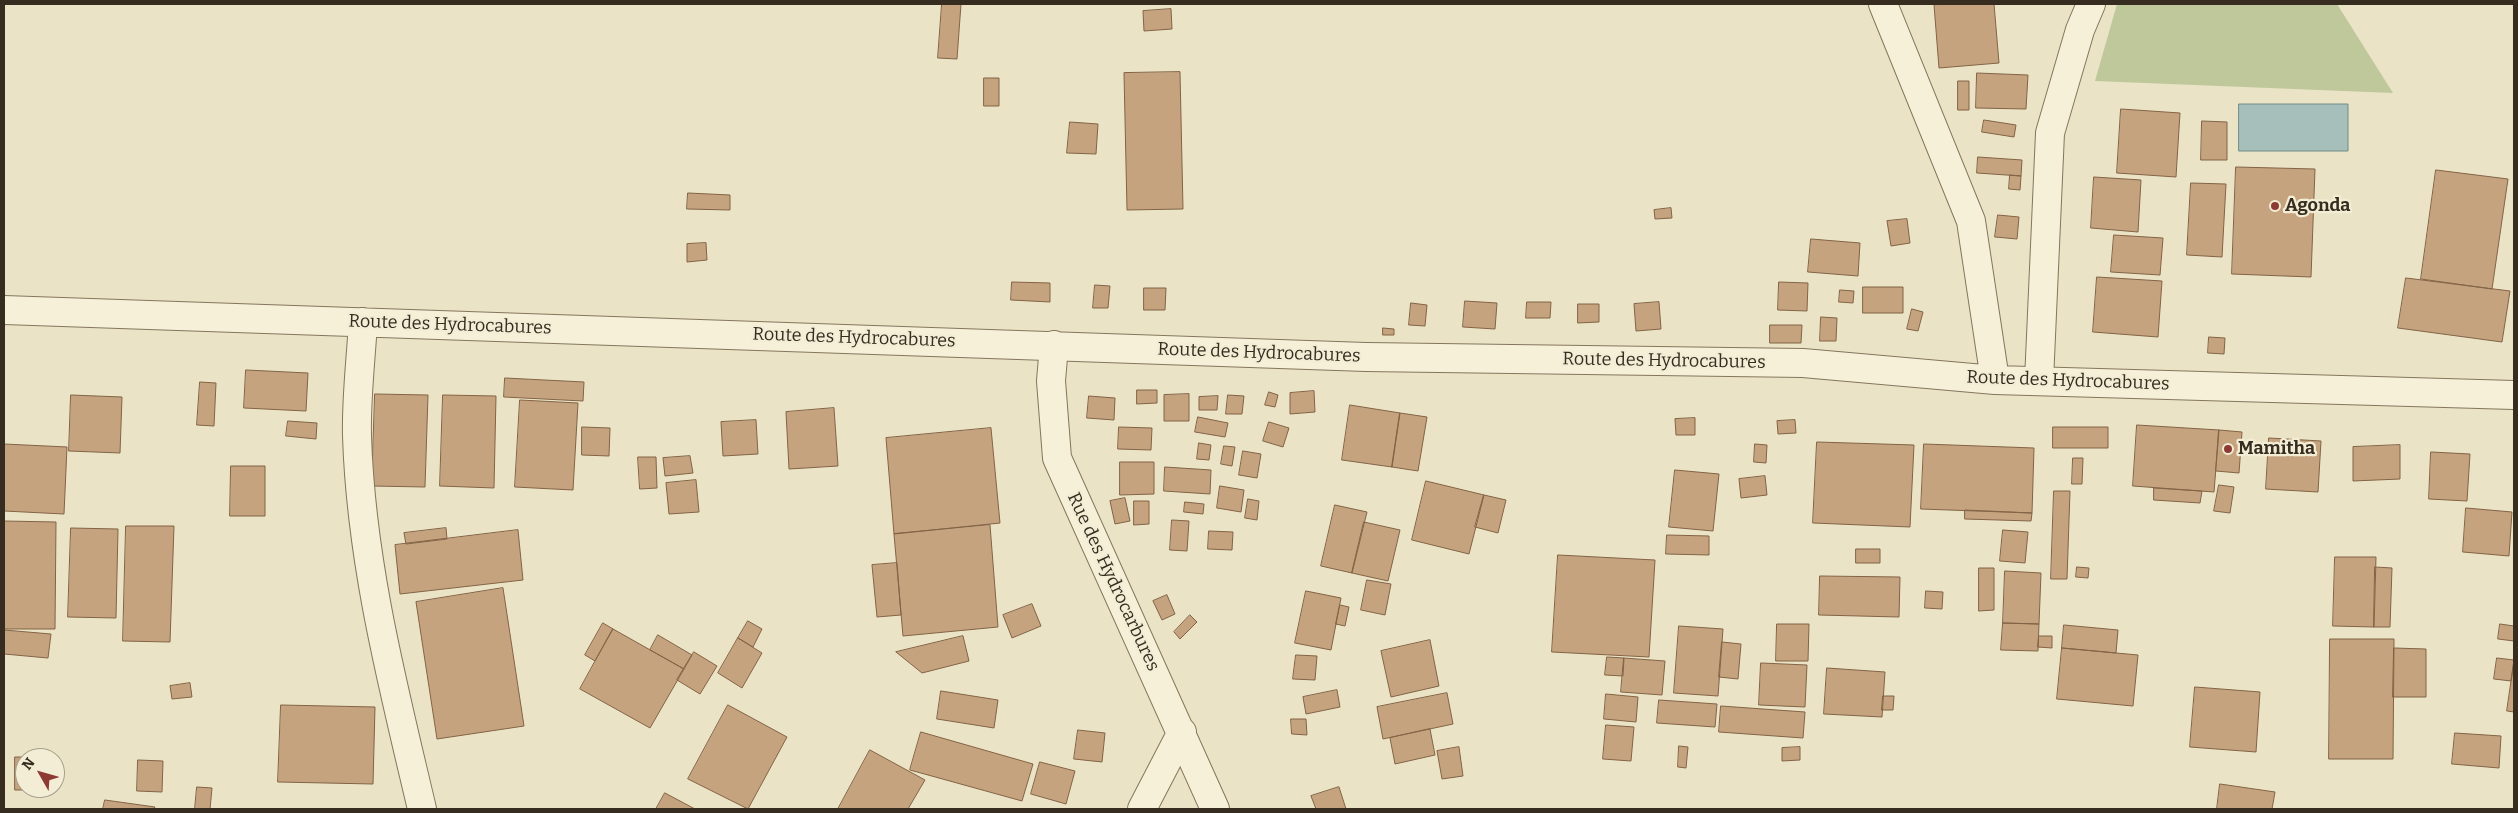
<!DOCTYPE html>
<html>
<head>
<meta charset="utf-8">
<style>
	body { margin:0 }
	#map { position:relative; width:2518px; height:813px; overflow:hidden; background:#ebe3c6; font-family:Bitter,serif }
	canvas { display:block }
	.frame { position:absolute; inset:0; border:5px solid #362d20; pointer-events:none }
	.north { position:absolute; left:15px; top:748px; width:50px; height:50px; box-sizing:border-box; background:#f3edd5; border:1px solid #a7a08d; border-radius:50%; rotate:308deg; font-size:14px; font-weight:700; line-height:20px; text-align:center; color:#362d20 }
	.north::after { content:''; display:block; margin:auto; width:18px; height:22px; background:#8e3a33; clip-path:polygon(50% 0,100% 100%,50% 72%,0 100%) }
</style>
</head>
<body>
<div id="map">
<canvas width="2518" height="813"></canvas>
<div class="frame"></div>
<div class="north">N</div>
</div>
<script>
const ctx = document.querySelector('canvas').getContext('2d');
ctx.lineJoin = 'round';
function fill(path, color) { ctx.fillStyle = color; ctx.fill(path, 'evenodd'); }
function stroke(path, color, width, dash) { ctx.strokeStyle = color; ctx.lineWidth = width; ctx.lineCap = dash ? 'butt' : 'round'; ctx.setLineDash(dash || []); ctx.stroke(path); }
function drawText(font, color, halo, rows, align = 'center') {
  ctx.font = font + ' Bitter,serif'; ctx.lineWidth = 4.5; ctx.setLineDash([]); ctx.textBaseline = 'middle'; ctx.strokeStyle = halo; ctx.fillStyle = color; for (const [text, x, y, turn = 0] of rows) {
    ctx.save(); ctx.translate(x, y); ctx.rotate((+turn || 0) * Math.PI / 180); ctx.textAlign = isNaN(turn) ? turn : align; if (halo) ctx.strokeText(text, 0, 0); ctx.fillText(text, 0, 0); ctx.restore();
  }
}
const green = new Path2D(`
	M2117,4H2337L2393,93L2095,81Z`);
const water = new Path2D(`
	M2239,104H2348V151H2239Z`);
const building = new Path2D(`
	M942,4H961L957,59L938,58Z
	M1952,4H1994L1999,63L1939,68L1934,5Z
	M1171,9L1172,29L1144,31L1143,11Z
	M1180,72L1183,209L1127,210L1124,73Z
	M1977,73L2028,75L2026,109L1976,108Z
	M984,78H999V106H984Z
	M1958,81H1969V110H1958Z
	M2121,109L2180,113L2176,177L2117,173Z
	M1984,120L2016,125L2014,137L1982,132Z
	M2202,121L2227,122V160H2201Z
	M1070,122L1098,124L1096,154L1067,153Z
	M1978,157L2022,160L2021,176L1977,173Z
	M2236,167L2315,169L2311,277L2232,274Z
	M2436,170L2508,179L2492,289L2421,279Z
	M2010,175L2021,176L2020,190L2009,189Z
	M2094,177L2141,180L2138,232L2091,228Z
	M2191,183L2226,184L2222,257L2187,255Z
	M688,193L730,195V210L687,209Z
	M1671,208L1672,218L1655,219L1654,210Z
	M1998,215L2019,217L2017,239L1995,237Z
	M1907,219L1910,243L1891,246L1887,221Z
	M2114,235L2163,238L2160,275L2111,272Z
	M1811,239L1860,243L1858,276L1808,272Z
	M706,243L707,260L687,262V244Z
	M2097,277L2162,281L2158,337L2093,332Z
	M2406,278L2510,291L2502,342L2398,328Z
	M1012,282L1050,283V302L1011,300Z
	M1779,282L1808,283L1807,311L1778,310Z
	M1095,285L1110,286L1108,308H1093Z
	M1863,287H1903V313H1863Z
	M1144,288H1166L1165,310H1144Z
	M1840,290L1854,291L1853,303L1839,302Z
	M1465,301L1497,303L1495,329L1463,327Z
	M1527,302H1551L1550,318H1526Z
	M1659,302L1661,329L1636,331L1634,304Z
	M1411,303L1427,305L1425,326L1409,325Z
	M1578,304H1599V322L1578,323Z
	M1912,309L1923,312L1918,331L1907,329Z
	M1821,317L1837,318L1836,341H1820Z
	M1770,325H1802L1801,343H1770Z
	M1383,328L1394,329V335H1383Z
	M2209,337L2225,338L2224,354L2208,353Z
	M246,370L308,373L306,411L244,408Z
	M505,378L584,382L583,401L504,397Z
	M200,382L216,383L214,426L197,425Z
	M1137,390H1157V403L1137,404Z
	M1314,391L1315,412L1290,414V393Z
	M1269,392L1278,395L1275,407L1265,405Z
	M375,394L428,395L425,487L372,486Z
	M1189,394V421H1164V395Z
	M71,395L122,397L120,453L69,451Z
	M443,395L496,396L494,488L440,486Z
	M1228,395L1244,396L1242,414H1226Z
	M1089,396L1115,398L1114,420L1087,418Z
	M1218,396L1217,410H1199V397Z
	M520,400L578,403L573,490L515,487Z
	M1350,405L1400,413L1392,467L1342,460Z
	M834,408L838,466L789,469L786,412Z
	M1400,413L1427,417L1418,471L1392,467Z
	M1198,417L1228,423L1225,437L1195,432Z
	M1695,418V435H1676L1675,419Z
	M756,420L758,454L723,456L721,422Z
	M1795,420L1796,433L1778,434L1777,421Z
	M288,421L317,423L316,439L286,436Z
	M1269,422L1289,428L1283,447L1263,441Z
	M2137,425L2219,430L2214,492L2133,486Z
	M582,427L610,428L609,456L582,455Z
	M1119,427L1152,428L1151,450L1118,449Z
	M2053,427H2108V448H2053Z
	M991,428L1000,523L894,534L886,438Z
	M2219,430L2242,432L2239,473L2216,471Z
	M2269,438L2321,441L2318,492L2266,489Z
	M1817,442L1914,445L1910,527L1813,523Z
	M1199,443L1211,445L1209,460L1197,459Z
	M4,444L67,447L64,514L4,511Z
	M1755,444L1767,445L1766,463L1754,462Z
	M1924,444L2034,448L2032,513L1921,509Z
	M2400,445V479L2353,481V447Z
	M1224,446L1235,447L1232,466L1221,464Z
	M1243,451L1261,454L1257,478L1239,475Z
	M2431,452L2470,454L2467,501L2429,499Z
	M690,456L693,473L665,476L663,458Z
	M638,457H656L657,488L640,489Z
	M2073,458H2083L2082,484H2072Z
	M1120,462H1154V494L1120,495Z
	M231,466H265V516H230Z
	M1165,467L1211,470L1210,494L1164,491Z
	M1675,470L1719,474L1713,531L1669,527Z
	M1765,476L1767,495L1741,498L1739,479Z
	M696,480L699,512L669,514L666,483Z
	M1426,481L1484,495L1469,554L1412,540Z
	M2219,485L2234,487L2230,513L2214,511Z
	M1220,486L1244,490L1241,512L1217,508Z
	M2154,488L2202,491L2200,503L2154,500Z
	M2054,491H2070L2067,579H2051Z
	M1484,495L1506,500L1498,533L1475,527Z
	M1125,498L1130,521L1115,524L1110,501Z
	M1248,499L1259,501L1257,520L1245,518Z
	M1134,501H1149V524L1134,525Z
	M1185,502L1204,504L1203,514L1184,512Z
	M1335,505L1367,512L1352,573L1321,566Z
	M2466,508L2512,512L2509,556L2463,552Z
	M1965,510L2032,513L2031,521L1965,519Z
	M1172,520L1189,521L1187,551L1170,550Z
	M4,521L56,522L55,629H4Z
	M1364,522L1400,530L1388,581L1352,573Z
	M990,525L998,627L903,636L894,534Z
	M126,526H174L170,642L123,641Z
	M71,528L118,529L116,618L68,617Z
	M446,528L447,539L406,544L404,533Z
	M518,530L523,580L400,594L395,545Z
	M2003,530L2028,532L2025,563L2000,561Z
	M1209,531L1233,532L1232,550L1208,549Z
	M1667,535L1709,536V555L1666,554Z
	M1856,549H1880V563H1856Z
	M1558,555L1655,560L1649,657L1552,652Z
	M2335,557H2376L2374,627L2333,626Z
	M897,563L901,615L877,617L872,565Z
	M2077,567L2089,568L2088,578L2076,577Z
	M2375,567L2392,568L2390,627H2374Z
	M1979,568H1994V610L1979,611Z
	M2005,571L2041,573L2039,624L2003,623Z
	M1820,576L1900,577L1899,617L1819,615Z
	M1367,580L1391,584L1385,615L1361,610Z
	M503,588L524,726L437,739L416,602Z
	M1306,591L1341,598L1331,650L1295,643Z
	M1926,591L1943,592L1942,609L1925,608Z
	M1167,595L1175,614L1162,620L1153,601Z
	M1032,604L1041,626L1012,638L1003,615Z
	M1340,605L1349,607L1345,626L1336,624Z
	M1190,615L1197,622L1180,639L1174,632Z
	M748,621L762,629L753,647L738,638Z
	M603,623L613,629L595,661L585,655Z
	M2003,623L2039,624L2038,651L2001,650Z
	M1777,624H1809L1808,661H1776Z
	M2500,624L2514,626V641L2498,639Z
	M2064,625L2118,630L2116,653L2062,648Z
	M1679,626L1723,629L1718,696L1674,693Z
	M613,629L684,669L650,728L580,689Z
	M4,630L51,634L48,658L4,654Z
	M658,635L692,655L684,669L650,650Z
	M963,636L969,661L922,673L896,652Z
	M2039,636H2052V648L2038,647Z
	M738,638L762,653L742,688L718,673Z
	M2330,639H2394L2393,759H2329Z
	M1430,640L1439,686L1391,697L1381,651Z
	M1722,642L1741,644L1738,679L1719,677Z
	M2062,648L2138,655L2133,706L2057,699Z
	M2394,648L2426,649V697H2393Z
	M694,652L717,666L700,694L677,680Z
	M1296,655L1317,656L1315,680L1293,679Z
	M1607,657L1624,658L1623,676L1605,675Z
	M1624,658L1665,661L1662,695L1621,692Z
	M2497,658L2514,660L2511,681L2494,679Z
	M2514,661V712L2507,711Z
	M1761,663L1807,665L1805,707L1759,705Z
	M1827,668L1885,672L1882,717L1824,714Z
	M190,683L192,697L172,699L170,686Z
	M2195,687L2260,692L2256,752L2190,747Z
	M1337,690L1340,707L1306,714L1303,697Z
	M941,691L998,700L994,728L937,719Z
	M1447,693L1453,724L1383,739L1377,707Z
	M1606,694L1638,697L1636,722L1604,719Z
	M1883,696H1894L1893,710H1882Z
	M1659,700L1717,704L1715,727L1657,723Z
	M281,705L375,707L373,784L278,782Z
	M728,705L787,737L748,809L688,779Z
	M1721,706L1805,712L1803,738L1719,732Z
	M1291,719H1306L1307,735L1292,734Z
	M1606,725L1634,727L1631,761L1603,759Z
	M1430,729L1435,755L1395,764L1390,738Z
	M1078,730L1105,733L1102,762L1074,759Z
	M921,732L1033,764L1022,801L910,770Z
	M2455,733L2501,736L2499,768L2452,764Z
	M1679,746L1688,747L1686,768L1678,767Z
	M1459,747L1463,776L1442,779L1437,751Z
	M1800,747V760L1782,761V748Z
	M870,750L925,780L908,809H838Z
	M15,757H43L25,758V788H43V790H15Z
	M138,760L163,761L162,792L137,791Z
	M1040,762L1075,771L1066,804L1031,794Z
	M2220,784L2275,792L2272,809H2217Z
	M197,787L212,788L210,809H195Z
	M1339,787L1346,809H1316L1311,796Z
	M665,793L695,809H656Z
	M105,800L155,807L154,809H103Z`);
const minor = new Path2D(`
	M1883,4L1971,221L1995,380
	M4,310L1366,357L1803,363L1995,380L2514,395
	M363,322C361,359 356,398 357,436C361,563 393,686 422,809
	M1054,345L1051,381L1057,458L1215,809
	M2039,381L2050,133L2080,30L2091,4
	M1142,809L1182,732`);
const markers = [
	[2275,206,5,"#8e3a33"],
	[2228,449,5,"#8e3a33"]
];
const poiNames = [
	["Agonda",2285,206],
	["Mamitha",2238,449]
];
const streetNames = [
	["Route des Hydrocabures",450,325,2],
	["Route des Hydrocabures",854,338,2],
	["Route des Hydrocabures",1259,353,2],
	["Route des Hydrocabures",1664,361,1],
	["Route des Hydrocabures",2068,381,2],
	["Rue des Hydrocarbures",1113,582,65]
];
fill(green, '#bfc89b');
fill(water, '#a7bfba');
stroke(water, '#6f8c87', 1);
fill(building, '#c5a37f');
stroke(building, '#826345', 1);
stroke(minor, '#84765d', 30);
stroke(minor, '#f6f0d9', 28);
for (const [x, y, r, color] of markers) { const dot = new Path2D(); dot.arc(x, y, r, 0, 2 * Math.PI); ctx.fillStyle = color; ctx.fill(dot); stroke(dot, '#f3edd5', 2); }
drawText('bold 18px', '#362d20', '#f3edd5', poiNames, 'left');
drawText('18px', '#362d20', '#f3edd5', streetNames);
</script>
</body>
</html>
